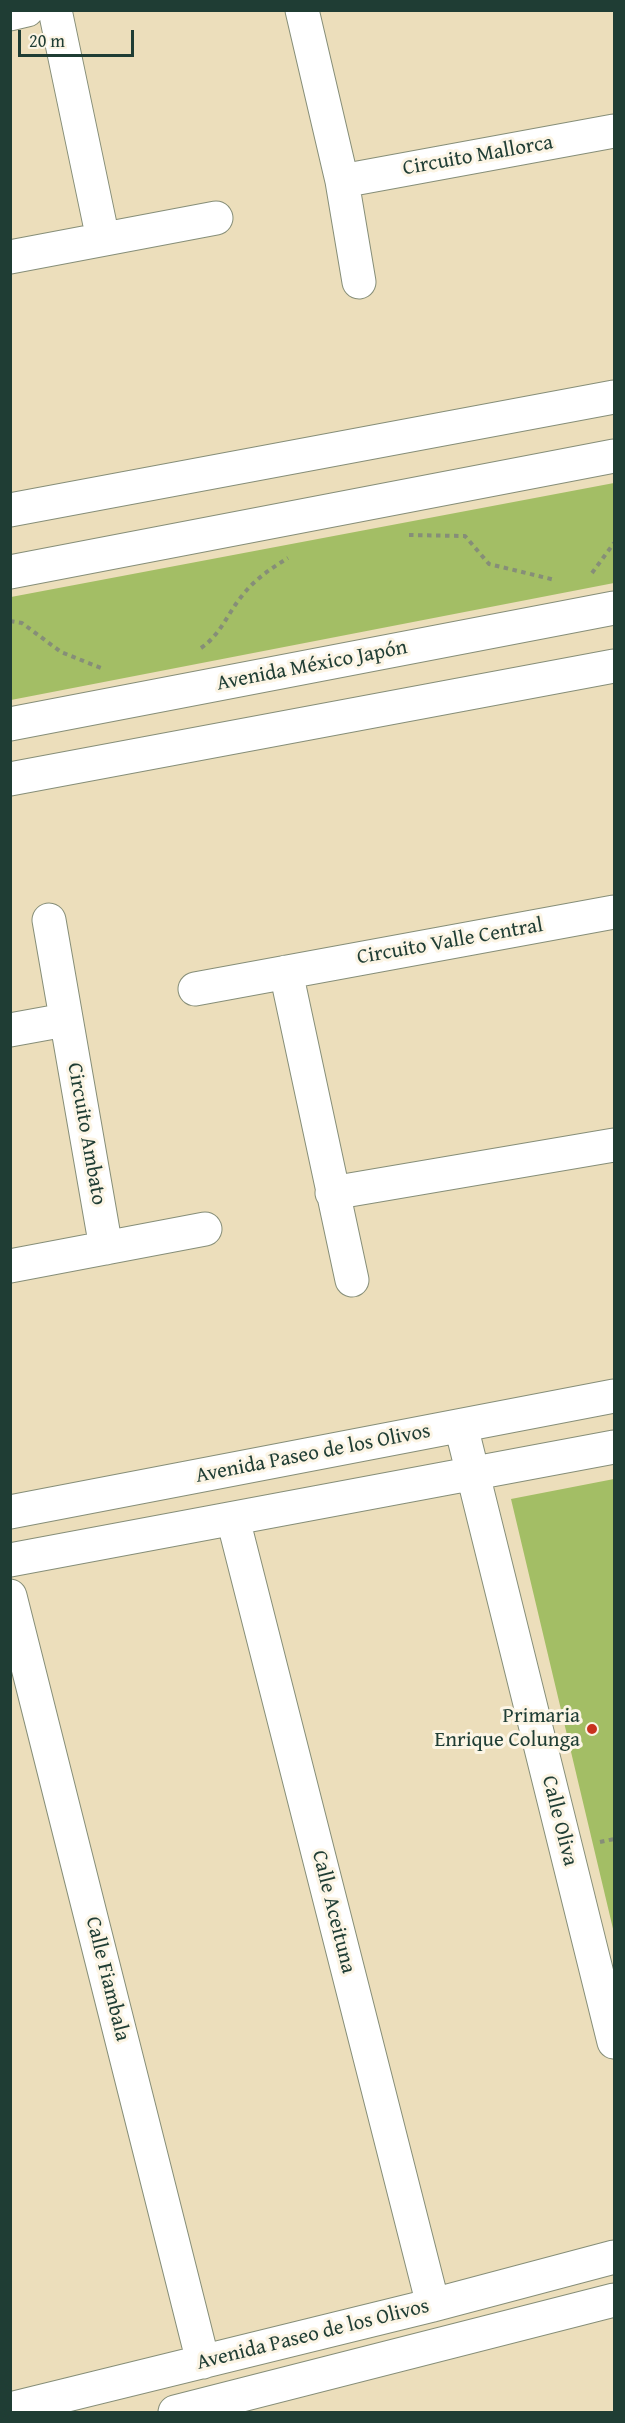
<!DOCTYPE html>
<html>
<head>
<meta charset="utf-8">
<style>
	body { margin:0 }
	#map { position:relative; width:625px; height:2423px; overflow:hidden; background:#ecdebb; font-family:"Gentium Book Plus",serif }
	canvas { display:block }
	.frame { position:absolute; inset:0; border:12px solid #1f3d34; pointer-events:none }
	.scale { position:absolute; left:18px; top:30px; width:116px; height:27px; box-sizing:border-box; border:3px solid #1f3d34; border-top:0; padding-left:8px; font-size:18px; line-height:21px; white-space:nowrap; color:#1f3d34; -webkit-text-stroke:4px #fcf5e5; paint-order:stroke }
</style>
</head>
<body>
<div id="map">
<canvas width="625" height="2423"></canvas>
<div class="frame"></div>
<div class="scale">20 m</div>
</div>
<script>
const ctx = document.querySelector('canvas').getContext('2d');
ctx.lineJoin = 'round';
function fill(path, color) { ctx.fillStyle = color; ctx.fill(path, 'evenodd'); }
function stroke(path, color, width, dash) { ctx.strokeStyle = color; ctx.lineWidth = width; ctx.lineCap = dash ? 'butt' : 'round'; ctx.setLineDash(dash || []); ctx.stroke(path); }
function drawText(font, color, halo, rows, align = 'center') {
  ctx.font = font + ' "Gentium Book Plus",serif'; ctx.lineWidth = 6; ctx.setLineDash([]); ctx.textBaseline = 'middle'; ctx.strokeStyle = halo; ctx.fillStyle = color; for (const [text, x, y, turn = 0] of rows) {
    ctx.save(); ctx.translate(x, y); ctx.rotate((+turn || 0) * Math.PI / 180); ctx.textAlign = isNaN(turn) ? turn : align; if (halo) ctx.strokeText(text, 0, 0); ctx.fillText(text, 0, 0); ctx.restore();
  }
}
const green = new Path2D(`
	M614,483V583L11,700V597Z
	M614,1479V1933L511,1499Z`);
const path = new Path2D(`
	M409,535L465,536L489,564L555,580
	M592,573L614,543
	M10,621L22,623L61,652L101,668
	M201,648C220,635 227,615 241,597C254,580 270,569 288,558
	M600,1842L614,1839`);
const minor = new Path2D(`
	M55,10L103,239
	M302,10L342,181L359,282
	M10,14L27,10
	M342,181L614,131
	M10,257L216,218
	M10,510L614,397
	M10,572L614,456
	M10,724L614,608
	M10,779L614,666
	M49,920L106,1248
	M286,972L352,1280
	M195,989L614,912
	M10,1030L65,1020
	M332,1193L614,1145
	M10,1266L205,1229
	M461,1426L614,2042
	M10,1512L614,1396
	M233,1519L433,2305
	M10,1560L614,1447
	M10,1596L203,2362
	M10,2409L433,2305L614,2257
	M175,2412L614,2300`);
const markers = [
	[592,1729,6,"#c8321e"]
];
const streetNames = [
	["Circuito Mallorca",478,156,-10],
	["Avenida México Japón",312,666,-11],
	["Circuito Valle Central",450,942,-10],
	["Circuito Ambato",86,1134,80],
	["Avenida Paseo de los Olivos",313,1454,-11],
	["Calle Oliva",559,1821,76],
	["Calle Aceituna",333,1912,76],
	["Calle Fiambala",107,1979,76],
	["Avenida Paseo de los Olivos",313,2335,-14]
];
const poiNames = [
	["Primaria",580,1717],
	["Enrique Colunga",580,1741]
];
fill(green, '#a3be65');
stroke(minor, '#868e78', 35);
stroke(path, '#868e78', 4, [4.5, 4.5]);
stroke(minor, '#fff', 33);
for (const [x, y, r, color] of markers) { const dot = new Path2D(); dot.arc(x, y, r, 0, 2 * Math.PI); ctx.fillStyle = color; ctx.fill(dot); stroke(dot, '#fcf5e5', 2); }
drawText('21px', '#1f3d34', '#fcf5e5', streetNames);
drawText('21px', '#1f3d34', '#fcf5e5', poiNames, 'right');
</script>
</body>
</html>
